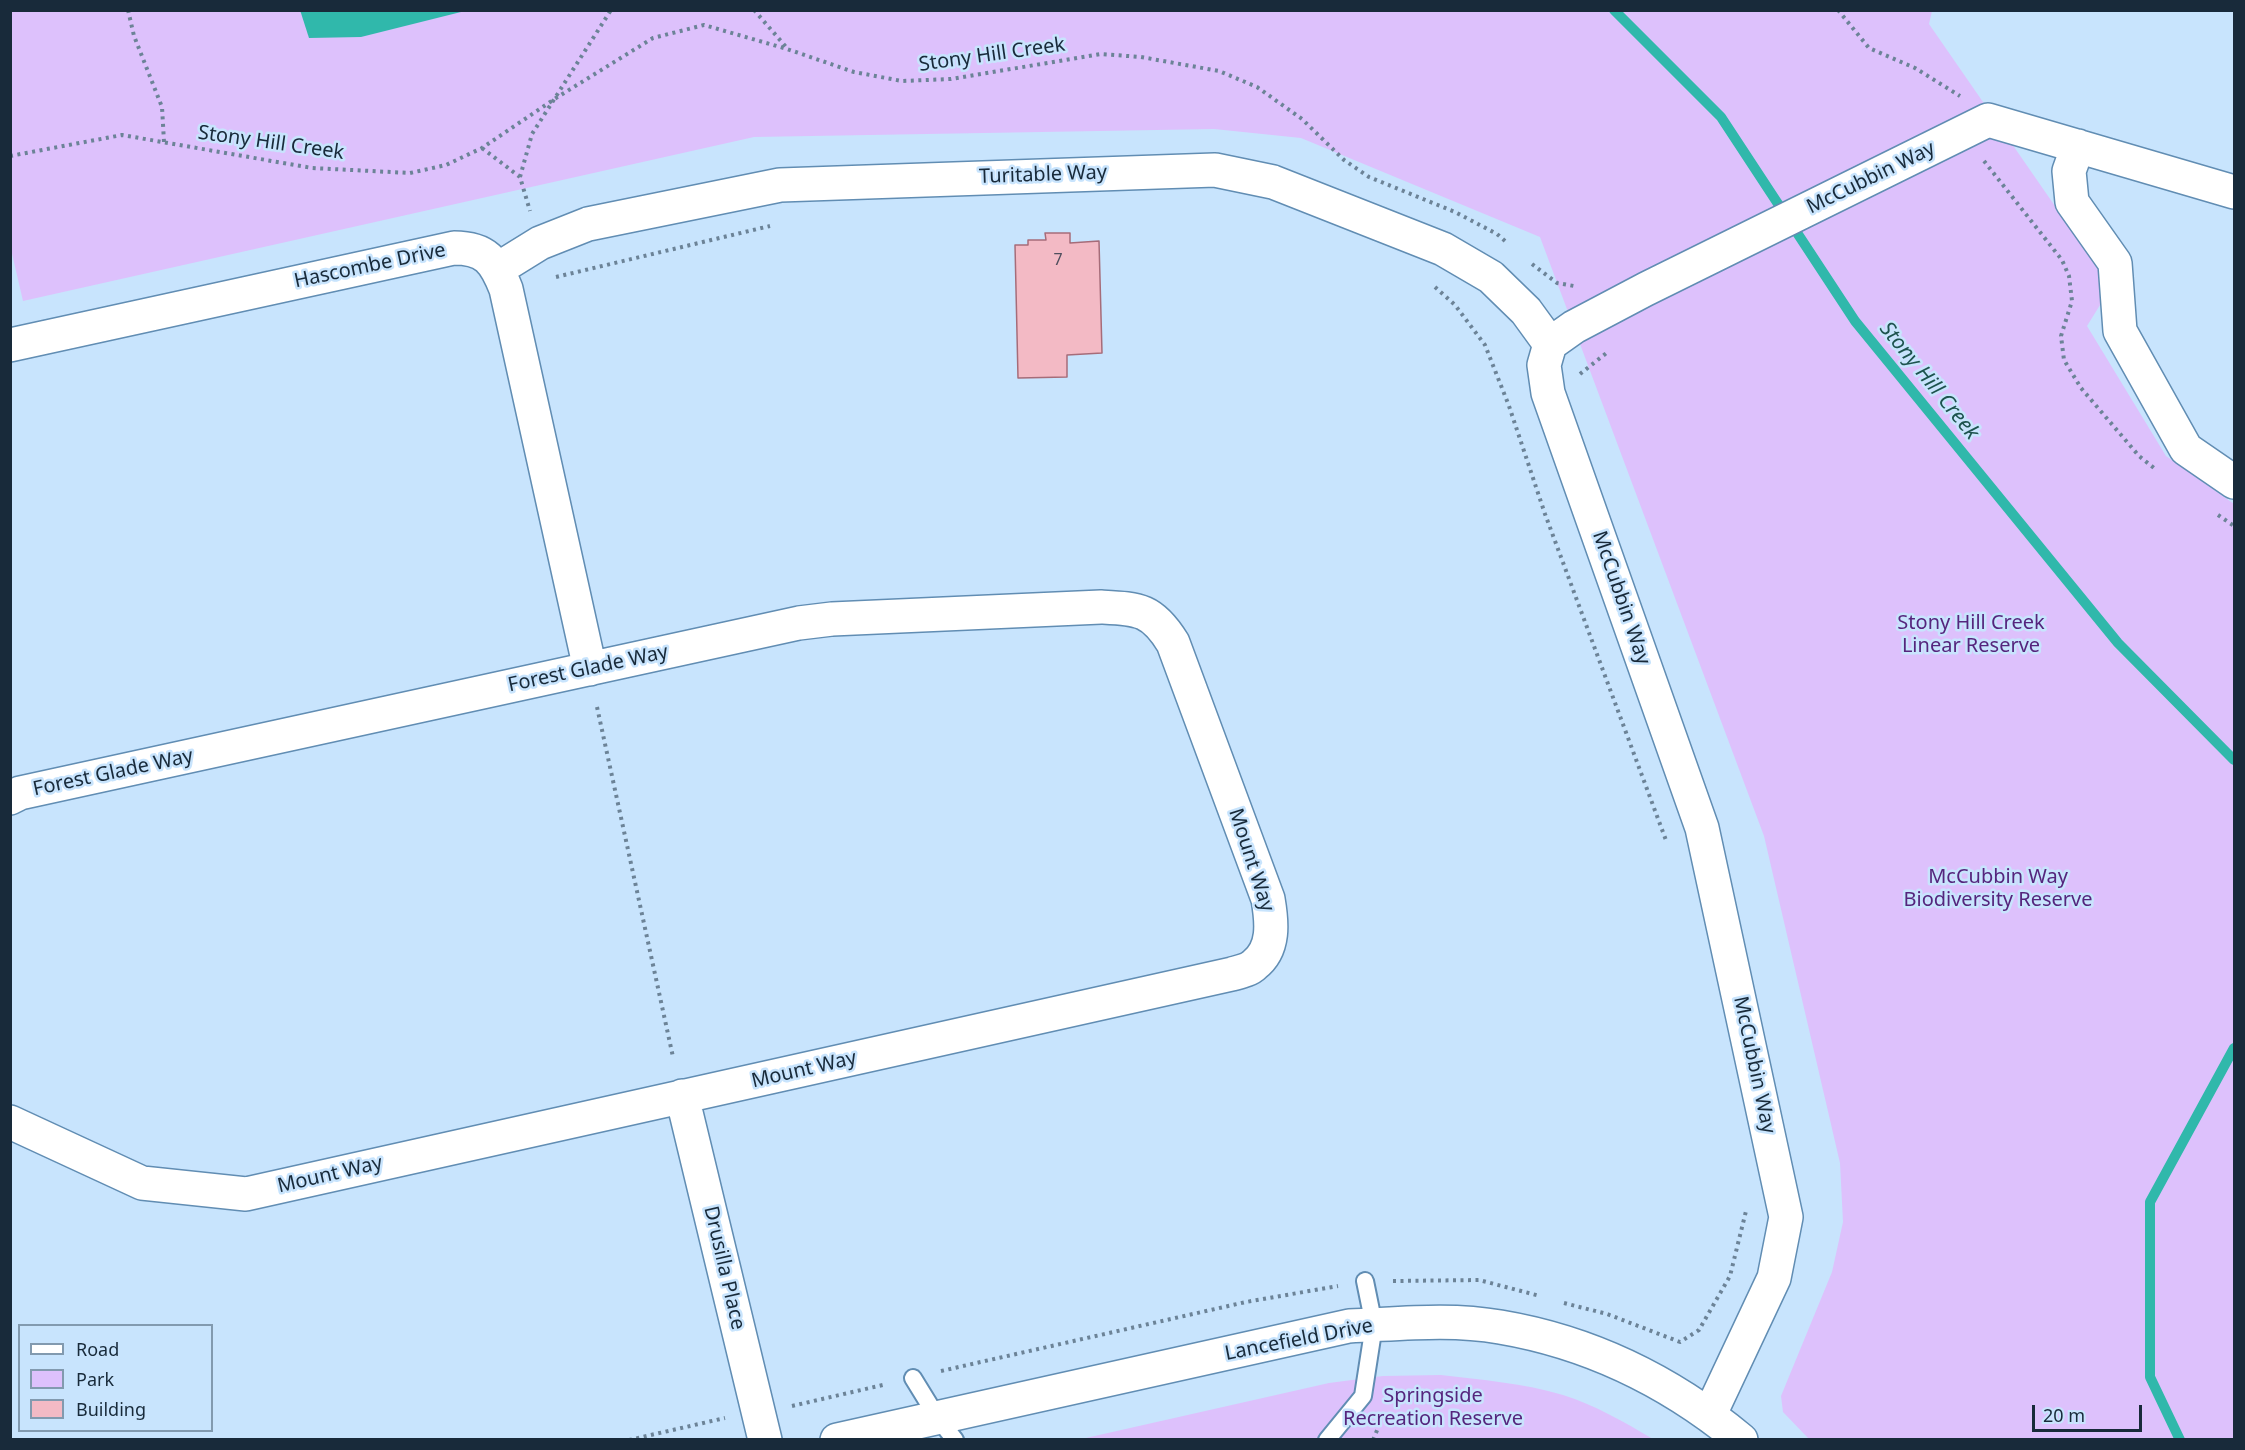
<!DOCTYPE html>
<html>
<head>
<meta charset="utf-8">
<style>
	body { margin:0 }
	#map { position:relative; width:2245px; height:1450px; overflow:hidden; background:#c8e4fd; font-family:"Noto Sans",sans-serif }
	canvas { display:block }
	.frame { position:absolute; inset:0; border:12px solid #182a3a; pointer-events:none }
	.legend { position:absolute; left:18px; top:1324px; width:195px; height:108px; box-sizing:border-box; background:#c8e4fd; border:2px solid #829aaf; margin:0; padding:8px 10px; list-style:none; font-size:18px; color:#182a3a }
	.legend li { display:flex; align-items:center; gap:12px; height:30px }
	.legend b { width:30px; border:2px solid #829aaf }
	.scale { position:absolute; left:2032px; top:1405px; width:110px; height:27px; box-sizing:border-box; border:3px solid #182a3a; border-top:0; padding-left:8px; font-size:18px; line-height:21px; white-space:nowrap; color:#182a3a; -webkit-text-stroke:4px #c8e4fd; paint-order:stroke }
</style>
</head>
<body>
<div id="map">
<canvas width="2245" height="1450"></canvas>
<div class="frame"></div>
<ul class="legend">
<li><b style="height:8px;background:#fff"></b>Road</li>
<li><b style="height:16px;background:#ddc1fc"></b>Park</li>
<li><b style="height:16px;background:#f3bac5"></b>Building</li>
</ul>
<div class="scale">20 m</div>
</div>
<script>
const ctx = document.querySelector('canvas').getContext('2d');
ctx.lineJoin = 'round';
function fill(path, color) { ctx.fillStyle = color; ctx.fill(path, 'evenodd'); }
function stroke(path, color, width, dash) { ctx.strokeStyle = color; ctx.lineWidth = width; ctx.lineCap = dash ? 'butt' : 'round'; ctx.setLineDash(dash || []); ctx.stroke(path); }
function drawText(font, color, halo, rows, align = 'center') {
  ctx.font = font + ' "Noto Sans",sans-serif'; ctx.lineWidth = 5; ctx.setLineDash([]); ctx.textBaseline = 'middle'; ctx.strokeStyle = halo; ctx.fillStyle = color; for (const [text, x, y, turn = 0] of rows) {
    ctx.save(); ctx.translate(x, y); ctx.rotate((+turn || 0) * Math.PI / 180); ctx.textAlign = isNaN(turn) ? turn : align; if (halo) ctx.strokeText(text, 0, 0); ctx.fillText(text, 0, 0); ctx.restore();
  }
}
const green = new Path2D(`
	M10,11H1932L1929,24L2102,274L2105,297L2087,326L2166,456L2234,504V1439H1809L1783,1412L1781,1396L1832,1272L1843,1222L1840,1163L1764,836L1540,237L1301,138L1214,129L754,137L23,301L10,245Z
	M1441,1375C1481,1380 1524,1383 1563,1395C1595,1405 1624,1422 1653,1439L1077,1440L1329,1383L1383,1376Z`);
const water = new Path2D(`
	M300,10H465V11L361,37L309,38Z`);
const stream = new Path2D(`
	M1614,10L1721,117L1855,321L2118,643L2234,760
	M2180,1440L2150,1377V1202L2234,1048`);
const building = new Path2D(`
	M1045,233H1070V243L1099,241L1102,353L1067,355V377L1018,378L1015,245H1028V240H1046Z`);
const path = new Path2D(`
	M128,10L134,36L162,107L164,142
	M754,10L787,48
	M1838,10L1869,48L1915,68L1960,96
	M482,148L520,177L530,211
	M10,156L122,135L312,168L410,173L446,165L482,148L556,98L653,38L704,25L787,49L854,72L902,81L951,79L1101,54L1141,57L1219,71L1257,87L1302,119L1344,160L1369,177L1455,212L1497,234L1505,241
	M1984,161L2062,260L2069,276L2072,301L2061,336L2064,360L2081,388L2139,456L2154,468
	M520,177L532,134L611,10
	M1532,264L1557,283L1574,286
	M556,277L770,226
	M1435,287L1455,305L1485,345L1509,406L1545,514L1667,843
	M1580,374L1609,351
	M2218,515L2234,526
	M597,707L673,1057
	M1393,1281L1479,1280L1540,1296
	M1564,1303L1607,1314L1680,1342L1699,1330L1730,1276L1746,1211
	M941,1371L1246,1302L1338,1286
	M792,1406L887,1384
	M629,1440L725,1418
	M1373,1440L1381,1421L1379,1418`);
const lane = new Path2D(`
	M913,1378L937,1417L955,1440
	M1327,1440L1363,1396L1374,1325L1365,1281`);
const street = new Path2D(`
	M2078,146L2069,171L2072,202L2115,263L2120,331L2186,449L2234,482
	M498,269L540,243L588,224L780,185L1215,170L1273,182L1443,249L1491,277L1526,311L1550,344
	M10,345L454,248C486,248 495,261 506,289L590,669
	M10,798L20,793L799,623L832,619L1101,607C1139,609 1152,609 1173,643L1268,899C1272,922 1275,949 1254,965C1249,970 1239,972 1232,974L246,1194L142,1183L10,1122
	M682,1096L765,1440
	M1710,1414L1774,1278L1786,1217L1702,828L1548,393L1544,365L1550,344L1574,327L1646,289L1988,120L2234,192
	M837,1440L1349,1326C1399,1324 1450,1318 1500,1327C1589,1342 1671,1382 1741,1440`);
const numberNames = [
	["7",1058,260]
];
const streetNames = [
	["Stony Hill Creek",992,55,-8],
	["Stony Hill Creek",271,143,8],
	["Turitable Way",1043,175,-2],
	["McCubbin Way",1871,178,-26],
	["Hascombe Drive",370,266,-12],
	["McCubbin Way",1621,598,71],
	["Forest Glade Way",588,669,-12],
	["Forest Glade Way",113,773,-12],
	["Mount Way",1251,860,72],
	["McCubbin Way",1754,1065,78],
	["Mount Way",804,1070,-13],
	["Mount Way",330,1175,-13],
	["Drusilla Place",724,1268,77],
	["Lancefield Drive",1299,1340,-11]
];
const parkNames = [
	["Stony Hill Creek",1971,623],
	["Linear Reserve",1971,646],
	["McCubbin Way",1998,877],
	["Biodiversity Reserve",1998,900],
	["Springside",1433,1396],
	["Recreation Reserve",1433,1419]
];
const waterNames = [
	["Stony Hill Creek",1929,381,51]
];
fill(green, '#ddc1fc');
fill(water, '#30b8ab');
stroke(stream, '#30b8ab', 10);
fill(building, '#f3bac5');
stroke(building, '#a66c79', 1.5);
stroke(lane, '#618db3', 20);
stroke(street, '#618db3', 36);
stroke(path, '#6c8397', 4, [3, 4.5]);
stroke(lane, '#fff', 16);
stroke(street, '#fff', 33);
drawText('16px', '#4f4e5d', null, numberNames);
drawText('20px', '#182a3a', '#c8e4fd', streetNames);
drawText('20px', '#55257d', '#c8e4fd', parkNames);
drawText('italic 21px', '#1d534e', '#c8e4fd', waterNames);
</script>
</body>
</html>
